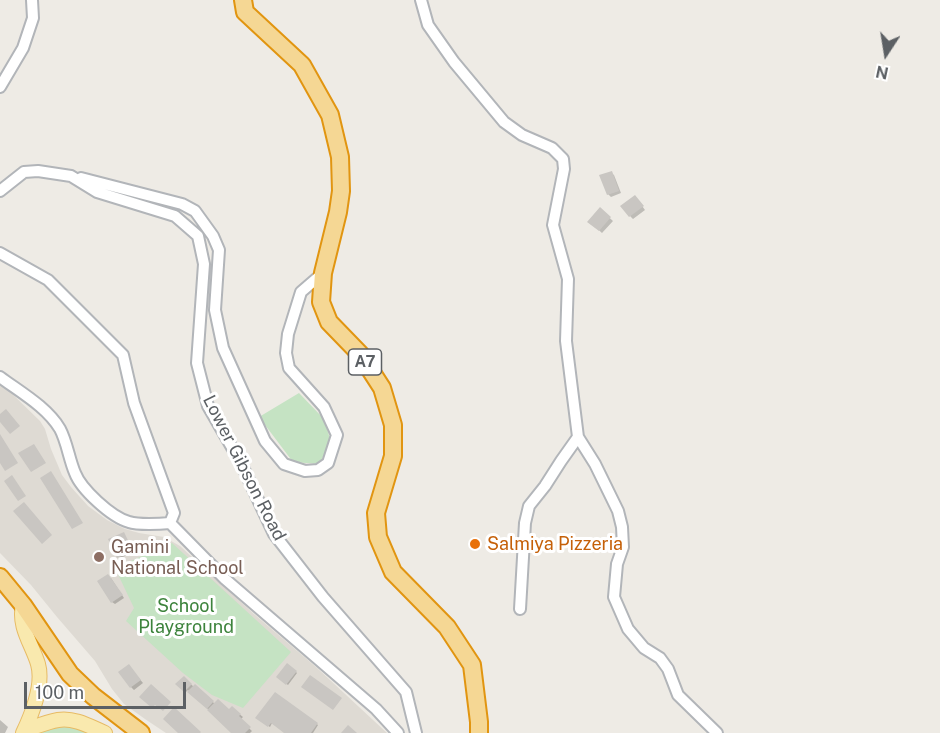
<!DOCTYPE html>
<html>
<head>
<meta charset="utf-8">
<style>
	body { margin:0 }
	#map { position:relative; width:940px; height:733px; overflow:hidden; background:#eeebe5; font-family:"Public Sans",sans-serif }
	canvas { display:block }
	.north { position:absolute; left:856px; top:24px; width:60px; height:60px; -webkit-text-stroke:4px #fff; paint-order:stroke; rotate:192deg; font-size:16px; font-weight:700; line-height:24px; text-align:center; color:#5c6064 }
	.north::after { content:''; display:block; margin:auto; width:21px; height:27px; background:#5c6064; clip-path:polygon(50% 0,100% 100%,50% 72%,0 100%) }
	.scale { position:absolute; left:24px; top:682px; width:162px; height:27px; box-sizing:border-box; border:3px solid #5c6064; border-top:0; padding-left:8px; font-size:18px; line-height:21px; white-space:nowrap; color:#5c6064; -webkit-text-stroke:4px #fff; paint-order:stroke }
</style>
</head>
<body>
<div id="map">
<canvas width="940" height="733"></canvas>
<div class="north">N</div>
<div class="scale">100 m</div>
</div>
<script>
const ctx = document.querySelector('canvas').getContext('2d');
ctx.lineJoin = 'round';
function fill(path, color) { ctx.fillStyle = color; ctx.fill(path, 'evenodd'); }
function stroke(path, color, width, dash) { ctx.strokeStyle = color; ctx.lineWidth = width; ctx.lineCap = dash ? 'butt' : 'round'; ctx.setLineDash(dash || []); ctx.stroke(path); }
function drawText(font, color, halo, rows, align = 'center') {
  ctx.font = font + ' "Public Sans",sans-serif'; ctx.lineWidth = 6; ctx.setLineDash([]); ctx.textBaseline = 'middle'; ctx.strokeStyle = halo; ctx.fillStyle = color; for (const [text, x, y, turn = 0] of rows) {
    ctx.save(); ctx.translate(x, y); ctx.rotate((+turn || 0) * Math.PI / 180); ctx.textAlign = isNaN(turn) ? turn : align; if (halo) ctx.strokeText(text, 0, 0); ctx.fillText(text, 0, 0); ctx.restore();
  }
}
const education = new Path2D(`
	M0,382L40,421L45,429L51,449L62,475L71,487L88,506L107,520L125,529L139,533L164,537L180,546L254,614L316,667L387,733H166L145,719L124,704L112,689L95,661L57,617L31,585L0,553Z`);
const green = new Path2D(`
	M299,393L324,419L331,442L319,464L293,462L259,417Z
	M172,543L291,652L243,708L212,695L183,673L126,621L134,608L115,568Z
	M59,726L76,728L87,733H41L46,730Z`);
const shadow = new Path2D(`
	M611,173L614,175L621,193L611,197L608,194Z
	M637,199L645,210L633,219L630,216Z
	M600,209L613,221L602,233L590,222Z
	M124,535L133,553L120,558L110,540Z
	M111,578L124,598L115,604L112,602Z
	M288,665L297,673L288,685L278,677Z
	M131,669L143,683L134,690L131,687Z
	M184,678L194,687L195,686L215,704L229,711L232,708L243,717L240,720L252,731L250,733H233L188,690L186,692L178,684Z
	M275,694L318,725L313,733H286L272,723L270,727L257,717Z
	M0,720L8,727L5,733H0Z`);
const building = new Path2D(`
	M612,171L619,191L607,195L599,175Z
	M635,195L644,206L629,217L620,206Z
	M600,207L611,217L599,231L587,222Z
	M6,409L20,426L10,434L0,422V414Z
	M0,434L18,463L5,471L0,463Z
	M34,444L46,463L31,472L18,453Z
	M51,471L83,523L72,529L40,478Z
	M12,475L26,496L18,501L4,481Z
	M24,502L52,535L42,544L13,511Z
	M124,532L133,551L117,558L108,539Z
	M108,574L123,595L111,603L97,581Z
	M287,663L297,671L286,685L276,677Z
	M129,664L141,680L130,688L118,672Z
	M310,675L342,698L333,710L301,687Z
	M184,676L192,684L184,692L175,684Z
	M151,684L171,702L163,711L155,705L152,708L139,697Z
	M195,684L214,701L207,709L187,692Z
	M275,692L318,723L311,733H284L271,723L268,727L255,718Z
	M218,699L229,709L232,706L241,714L239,716L251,727L245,733H231L207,710Z
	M174,707L201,732L200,733H178L163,719Z
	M348,725L357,733H341Z`);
const minor = new Path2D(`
	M421,0L428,25L454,62L504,122L522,135L552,148L563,159L564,169L553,225L568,279L566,341L578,437L561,461L545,486L529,506L525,523L520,609
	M0,87L23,48L33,18L32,0
	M81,178L182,204L195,211L213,236L219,250L215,310L223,348L265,441L284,464L305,471L318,470L328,463L337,435L324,407L289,368L286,353L288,334L301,292L323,273
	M0,191L24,172L38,171L71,176L97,192L175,216L198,236L204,264L197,363L208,406L241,463L274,534L323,597L406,692L416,733
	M0,253L48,280L123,355L134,403L174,513L170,523
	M0,377C20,392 47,407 60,429C67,442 69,459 75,473C81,489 111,517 129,522C138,525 160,524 170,523
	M578,437L595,464L618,511L622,527L623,547L617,564L614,597L628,629L644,648L660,658L668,669L678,695L717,733
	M170,523L225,579L376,709L398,733`);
const major = new Path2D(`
	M24,731C35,727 46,722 58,720C74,717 91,727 105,733
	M23,733C32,714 44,685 38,664C32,644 18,627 23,605`);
const highway = new Path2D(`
	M243,0L245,12L302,65L330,115L340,157L341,191L338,212L323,273L321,302L329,322L360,354L382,388L393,425V456L376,513L378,537L393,572L447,627L472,665L479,722V733
	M0,577L23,605L70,674L93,696L141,733`);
const markers = [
	[475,544,6,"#e8710a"],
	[99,557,6,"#8d6e63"]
];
const shields = [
	[365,362,33]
];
const shieldNames = [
	["A7",365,362]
];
const streetNames = [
	["Lower Gibson Road",244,468,63]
];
const foodNames = [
	["Salmiya Pizzeria",487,544]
];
const educationNames = [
	["Gamini",111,547],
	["National School",111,568]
];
const parkNames = [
	["School",186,606],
	["Playground",186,627]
];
fill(education, '#dedad3');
fill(green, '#c5e3c3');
fill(shadow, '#0003');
fill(building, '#c9c6c2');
stroke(minor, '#b2b5b9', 14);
stroke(major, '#e7bb65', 16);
stroke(highway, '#e19511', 20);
stroke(minor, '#fff', 10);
stroke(major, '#f9e9ae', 14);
stroke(highway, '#f5d794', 16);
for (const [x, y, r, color] of markers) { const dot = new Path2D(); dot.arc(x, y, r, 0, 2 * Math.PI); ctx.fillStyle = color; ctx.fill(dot); stroke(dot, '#fff', 2); }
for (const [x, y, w] of shields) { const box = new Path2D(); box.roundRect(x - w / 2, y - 13, w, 26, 4.5); ctx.fillStyle = '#fff'; ctx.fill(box); stroke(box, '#5c6064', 1.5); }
drawText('bold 16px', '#5c6064', null, shieldNames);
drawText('18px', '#5c6064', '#fff', streetNames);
drawText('18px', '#c56008', '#fff', foodNames, 'left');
drawText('18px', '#785e54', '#fff', educationNames, 'left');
drawText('18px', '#3d833c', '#fff', parkNames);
</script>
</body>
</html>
